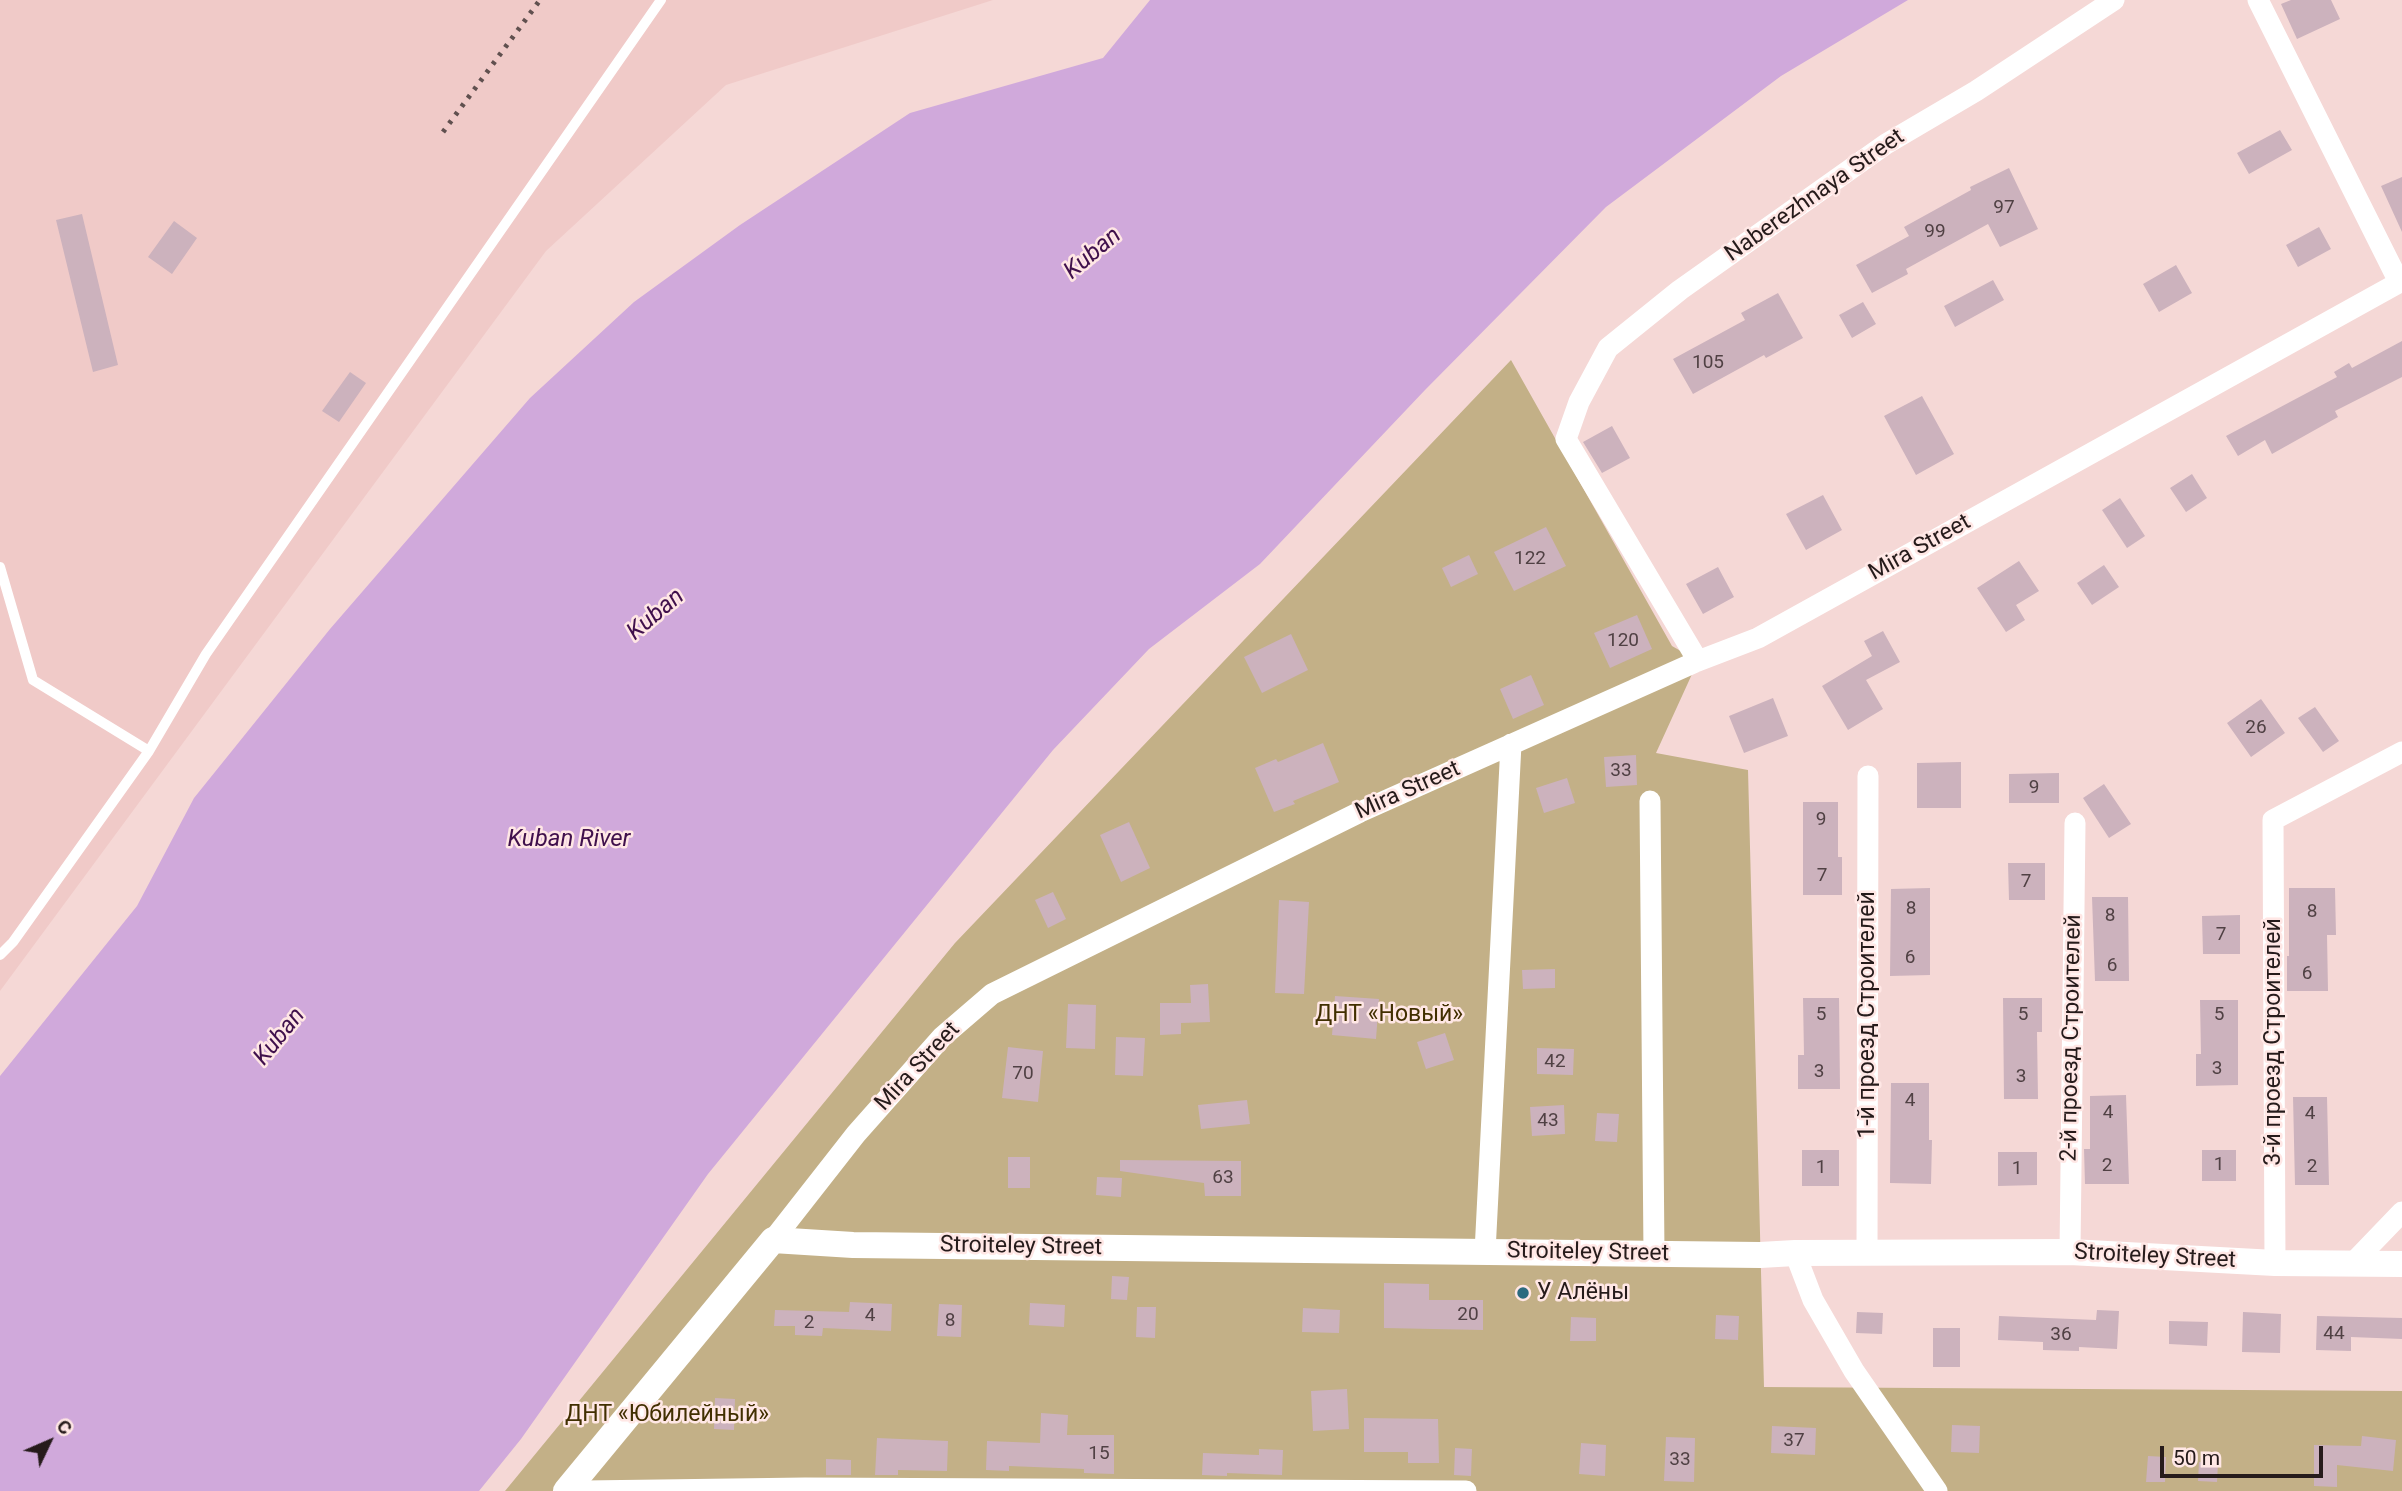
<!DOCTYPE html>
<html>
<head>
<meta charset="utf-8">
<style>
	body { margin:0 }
	#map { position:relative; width:2402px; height:1491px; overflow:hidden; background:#f5d8d6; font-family:Roboto,sans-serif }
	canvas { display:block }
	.north { position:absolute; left:14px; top:1407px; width:70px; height:70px; -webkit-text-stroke:5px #ffe7e5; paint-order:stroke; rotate:46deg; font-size:19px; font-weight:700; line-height:28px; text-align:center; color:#261b1b }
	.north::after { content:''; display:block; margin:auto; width:24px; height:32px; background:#261b1b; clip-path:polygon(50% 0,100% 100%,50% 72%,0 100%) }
	.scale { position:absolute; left:2160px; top:1446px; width:163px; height:32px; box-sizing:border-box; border:4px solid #261b1b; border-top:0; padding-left:9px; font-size:21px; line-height:24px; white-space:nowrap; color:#261b1b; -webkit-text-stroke:5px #ffe7e5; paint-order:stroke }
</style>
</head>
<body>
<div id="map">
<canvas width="2402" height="1491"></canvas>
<div class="north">С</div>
<div class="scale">50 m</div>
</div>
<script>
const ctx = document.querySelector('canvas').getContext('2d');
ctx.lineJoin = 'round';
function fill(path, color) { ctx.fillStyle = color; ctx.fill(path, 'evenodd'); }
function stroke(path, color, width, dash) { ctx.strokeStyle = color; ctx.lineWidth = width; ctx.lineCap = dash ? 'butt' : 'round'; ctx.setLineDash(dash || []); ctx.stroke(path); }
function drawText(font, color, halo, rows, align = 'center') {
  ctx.font = font + ' Roboto,sans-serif'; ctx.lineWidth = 5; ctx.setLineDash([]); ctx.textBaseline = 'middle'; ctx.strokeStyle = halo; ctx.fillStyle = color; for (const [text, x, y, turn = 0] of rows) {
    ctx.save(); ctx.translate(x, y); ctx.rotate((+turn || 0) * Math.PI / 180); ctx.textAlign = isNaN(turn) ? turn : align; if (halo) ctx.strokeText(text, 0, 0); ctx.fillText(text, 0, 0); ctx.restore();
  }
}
const built = new Path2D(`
	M0,0H993L726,85L546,251L0,991Z`);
const green = new Path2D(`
	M1511,360L1672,646L1698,661L1656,753L1748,770L1764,1387L2402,1391V1491H505L955,943Z`);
const water = new Path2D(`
	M1150,0H1908L1781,76L1606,207L1425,390L1260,564L1149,649L1053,750L708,1174L521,1439L479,1491H0V1076L137,906L194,798L330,629L530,398L634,302L740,225L910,113L1103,58Z`);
const building = new Path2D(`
	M2291,0H2331L2340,19L2297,39L2281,4Z
	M2280,130L2292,150L2249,174L2237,153Z
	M2009,168L2038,229L2000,247L1988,224L1906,269L1908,274L1872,293L1856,265L1909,236L1904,227L1971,190L1970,187Z
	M2402,177V232L2381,186Z
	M82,214L118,365L93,372L56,220Z
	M174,221L197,238L172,274L148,257Z
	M2319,227L2331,249L2298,267L2286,245Z
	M2176,265L2192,293L2159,312L2143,284Z
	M1993,280L2004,300L1955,327L1944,306Z
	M1778,293L1803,338L1766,358L1764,355L1693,394L1673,359L1745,320L1741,313Z
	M1863,302L1876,324L1852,338L1839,315Z
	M2402,341V377L2335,411L2338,417L2272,454L2265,440L2238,456L2226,436L2337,377L2334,372L2349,363L2352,368Z
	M350,372L366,383L339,422L322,411Z
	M1922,396L1954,454L1916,475L1884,416Z
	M1612,426L1630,458L1602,473L1583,442Z
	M2192,474L2207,498L2186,512L2170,488Z
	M1823,495L1842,530L1806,550L1786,514Z
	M2120,498L2145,536L2127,548L2102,510Z
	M1546,527L1566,566L1514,591L1494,552Z
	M1469,555L1478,574L1451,587L1442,568Z
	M2019,561L2039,591L2016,605L2025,620L2006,632L1977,588Z
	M2104,565L2119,587L2092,605L2077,583Z
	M1718,567L1734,597L1703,614L1686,584Z
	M1637,615L1652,649L1610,668L1594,633Z
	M1883,631L1900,662L1866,680L1883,709L1848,730L1822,686L1872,656L1864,641Z
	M1291,634L1308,670L1262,693L1244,657Z
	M1531,675L1544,705L1513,719L1500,689Z
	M1773,698L1788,736L1744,753L1729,716Z
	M2261,699L2285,733L2251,757L2227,723Z
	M2315,707L2339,741L2323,752L2298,718Z
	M1323,743L1339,782L1293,801L1295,804L1274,812L1255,768L1276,759L1278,762Z
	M1636,755L1637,785L1606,787L1604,757Z
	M1961,762V808H1917V763Z
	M2059,773V803H2009V774Z
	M1567,778L1575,803L1544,813L1536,788Z
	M2104,784L2131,824L2109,838L2083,798Z
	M1803,802H1838V857H1842V895H1803Z
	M1129,822L1150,868L1121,882L1100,835Z
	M2008,863H2045V900H2009Z
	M1930,888V975L1890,976L1891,889Z
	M2289,888H2335L2336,935H2327L2328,991H2287V956H2289Z
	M1053,892L1066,919L1048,928L1035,900Z
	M2092,897H2128L2129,981H2095Z
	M1279,900L1309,902L1304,994L1275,993Z
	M2240,915V954H2203L2202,916Z
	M1555,969V988L1523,989L1522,970Z
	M1208,984L1210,1022L1181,1023V1034L1160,1035V1003H1191L1190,985Z
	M1335,996L1379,999L1376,1039L1332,1035Z
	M1803,998H1839L1840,1089H1798V1055H1804Z
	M2003,998H2042V1032H2037L2038,1099H2004Z
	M2200,1000H2238V1085L2196,1086V1054H2201Z
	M1068,1004L1096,1005L1095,1049L1066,1048Z
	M1445,1033L1454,1060L1426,1069L1417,1042Z
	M1116,1037L1145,1038L1143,1076L1115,1075Z
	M1008,1047L1043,1051L1038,1102L1002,1098Z
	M1537,1048L1574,1049L1573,1075L1537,1074Z
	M1891,1083H1929V1140H1932L1931,1184L1890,1183Z
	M2126,1095L2129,1184H2085L2084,1149H2090V1096Z
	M2293,1097H2327L2329,1185H2295Z
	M1247,1100L1250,1124L1201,1129L1198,1105Z
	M1564,1105L1565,1134L1532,1136L1530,1107Z
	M1597,1113L1619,1114L1617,1142L1595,1141Z
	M1802,1150H1839V1186H1802Z
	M2202,1150H2236V1181H2202Z
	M1998,1152H2037V1185L1998,1186Z
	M1008,1157H1030V1188H1008Z
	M1120,1160L1241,1161V1196H1205L1204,1183L1120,1171Z
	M1097,1177L1122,1178L1121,1197L1096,1195Z
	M1112,1276L1129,1277L1127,1300L1111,1299Z
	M1384,1283L1429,1284V1300H1483V1330L1384,1328Z
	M850,1302L892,1304L891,1331L823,1328L822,1336L795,1335V1326H774L775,1310L849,1312Z
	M1030,1303L1065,1305L1064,1327L1029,1325Z
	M939,1304L962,1305L961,1337L937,1336Z
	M1137,1307H1156L1155,1338L1136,1337Z
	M1303,1308L1340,1310L1339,1333L1302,1332Z
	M2097,1310L2119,1311L2117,1349L2079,1347V1351L2043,1350V1342L1998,1340L1999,1316L2096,1320Z
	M1857,1312L1883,1313L1882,1334L1856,1333Z
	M2243,1312L2281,1314L2280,1353L2242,1352Z
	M1716,1315L1739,1316L1738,1340L1715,1339Z
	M2317,1316L2402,1318V1339L2351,1337V1351L2316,1350Z
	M1571,1317L1596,1318V1341H1570Z
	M2169,1321L2208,1322L2207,1346L2169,1344Z
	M1933,1328H1960V1367H1933Z
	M1347,1389L1349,1429L1313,1431L1311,1391Z
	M715,1398L735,1399L734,1430L714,1429Z
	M1041,1413L1068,1415L1067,1435H1114V1474L1084,1473V1469L1009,1466V1471L986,1470L987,1441L1040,1443Z
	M1364,1418L1438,1419L1439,1463H1408V1452H1364Z
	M1952,1425L1980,1426L1979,1453L1951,1452Z
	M1772,1426L1816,1428L1815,1455L1771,1453Z
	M2362,1436L2396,1440L2393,1471L2337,1465V1487L2314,1486V1445L2361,1446Z
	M1666,1437L1695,1438L1694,1482L1664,1481Z
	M877,1438L948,1441L947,1471L898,1470V1475H875Z
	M1581,1443L1606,1445L1605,1476L1579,1474Z
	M1455,1448L1472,1449L1471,1476L1454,1475Z
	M1259,1449L1283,1450L1282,1475L1227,1473V1476L1202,1475L1203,1453L1259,1455Z
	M2148,1456L2166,1457L2165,1482H2146Z
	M826,1459L851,1460V1475H826Z
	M2199,1462L2218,1463L2217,1482L2198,1481Z`);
const service = new Path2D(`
	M0,567L33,680L149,751L206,654L661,0
	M0,955L13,942L149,751`);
const minor = new Path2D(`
	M2258,0L2399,282
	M1698,661L1566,439L1579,402L1608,348L1680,290L1886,144L1976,91L2114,0
	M1650,801L1654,1254
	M773,1240L856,1134L942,1037L992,994L1360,812L1698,661L1758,638L2402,281
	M1485,1252L1511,744
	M2070,1252L2075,823
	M1795,1253L1813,1300L1854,1371L1937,1491
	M1867,1254L1868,776
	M2275,1263L2273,820L2402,752
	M2353,1263L2402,1212
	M585,1491L805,1488L1466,1491`);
const tertiary = new Path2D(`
	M566,1491L773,1240L853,1245L1760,1255L1795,1253L2070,1252L2275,1263L2402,1264`);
const rail = new Path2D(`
	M443,132L540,0`);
const markers = [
	[1523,1293,7,"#2b6a7f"]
];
const numberNames = [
	["97",2004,208],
	["99",1935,232],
	["105",1708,363],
	["122",1530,559],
	["120",1623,641],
	["26",2256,728],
	["33",1621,771],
	["9",2034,788],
	["9",1821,820],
	["7",1822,876],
	["7",2026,882],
	["8",1911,909],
	["8",2312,912],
	["8",2110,916],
	["7",2221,935],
	["6",1910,958],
	["6",2112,966],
	["6",2307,974],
	["5",1821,1015],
	["5",2023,1015],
	["5",2219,1015],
	["42",1555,1062],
	["3",2217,1069],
	["3",1819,1072],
	["70",1023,1074],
	["3",2021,1077],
	["4",1910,1101],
	["4",2108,1113],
	["4",2310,1114],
	["43",1548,1121],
	["1",2219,1165],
	["2",2107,1166],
	["2",2312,1167],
	["1",1821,1168],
	["1",2017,1169],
	["63",1223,1178],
	["20",1468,1315],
	["4",870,1316],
	["8",950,1321],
	["2",809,1323],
	["44",2334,1334],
	["36",2061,1335],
	["37",1794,1441],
	["15",1099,1454],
	["33",1680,1460]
];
const streetNames = [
	["Naberezhnaya Street",1815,196,-35],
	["Mira Street",1920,548,-29],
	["Mira Street",1408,791,-24],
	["1-й проезд Строителей",1868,1015,-90],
	["2-й проезд Строителей",2072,1038,-89],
	["3-й проезд Строителей",2274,1042,-90],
	["Mira Street",918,1067,-47],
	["Stroiteley Street",1021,1247,1],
	["Stroiteley Street",1588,1253,1],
	["Stroiteley Street",2155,1257,3]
];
const parkNames = [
	["ДНТ «Новый»",1389,1015],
	["ДНТ «Юбилейный»",667,1415]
];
const poiNames = [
	["У Алёны",1537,1293]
];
const waterNames = [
	["Kuban",1093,254,-40],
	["Kuban",656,615,-40],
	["Kuban River",569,840],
	["Kuban",280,1037,-51]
];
fill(built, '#f0cac8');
fill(green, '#c3b087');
fill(water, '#d0a9db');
fill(building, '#ccb2bd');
stroke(service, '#fff', 10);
stroke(minor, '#fff', 21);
stroke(tertiary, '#fff', 26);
stroke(rail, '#60504f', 5, [3.5, 7]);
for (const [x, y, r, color] of markers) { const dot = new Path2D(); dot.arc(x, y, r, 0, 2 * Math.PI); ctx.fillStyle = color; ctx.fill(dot); stroke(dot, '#ffe7e5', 2.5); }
drawText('19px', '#504144', null, numberNames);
drawText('23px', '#261b1b', '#ffe7e5', streetNames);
drawText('23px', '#412f00', '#ffe7e5', parkNames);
drawText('23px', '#261b1b', '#ffe7e5', poiNames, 'left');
drawText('italic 24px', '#40104c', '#ffe7e5', waterNames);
</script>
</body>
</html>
